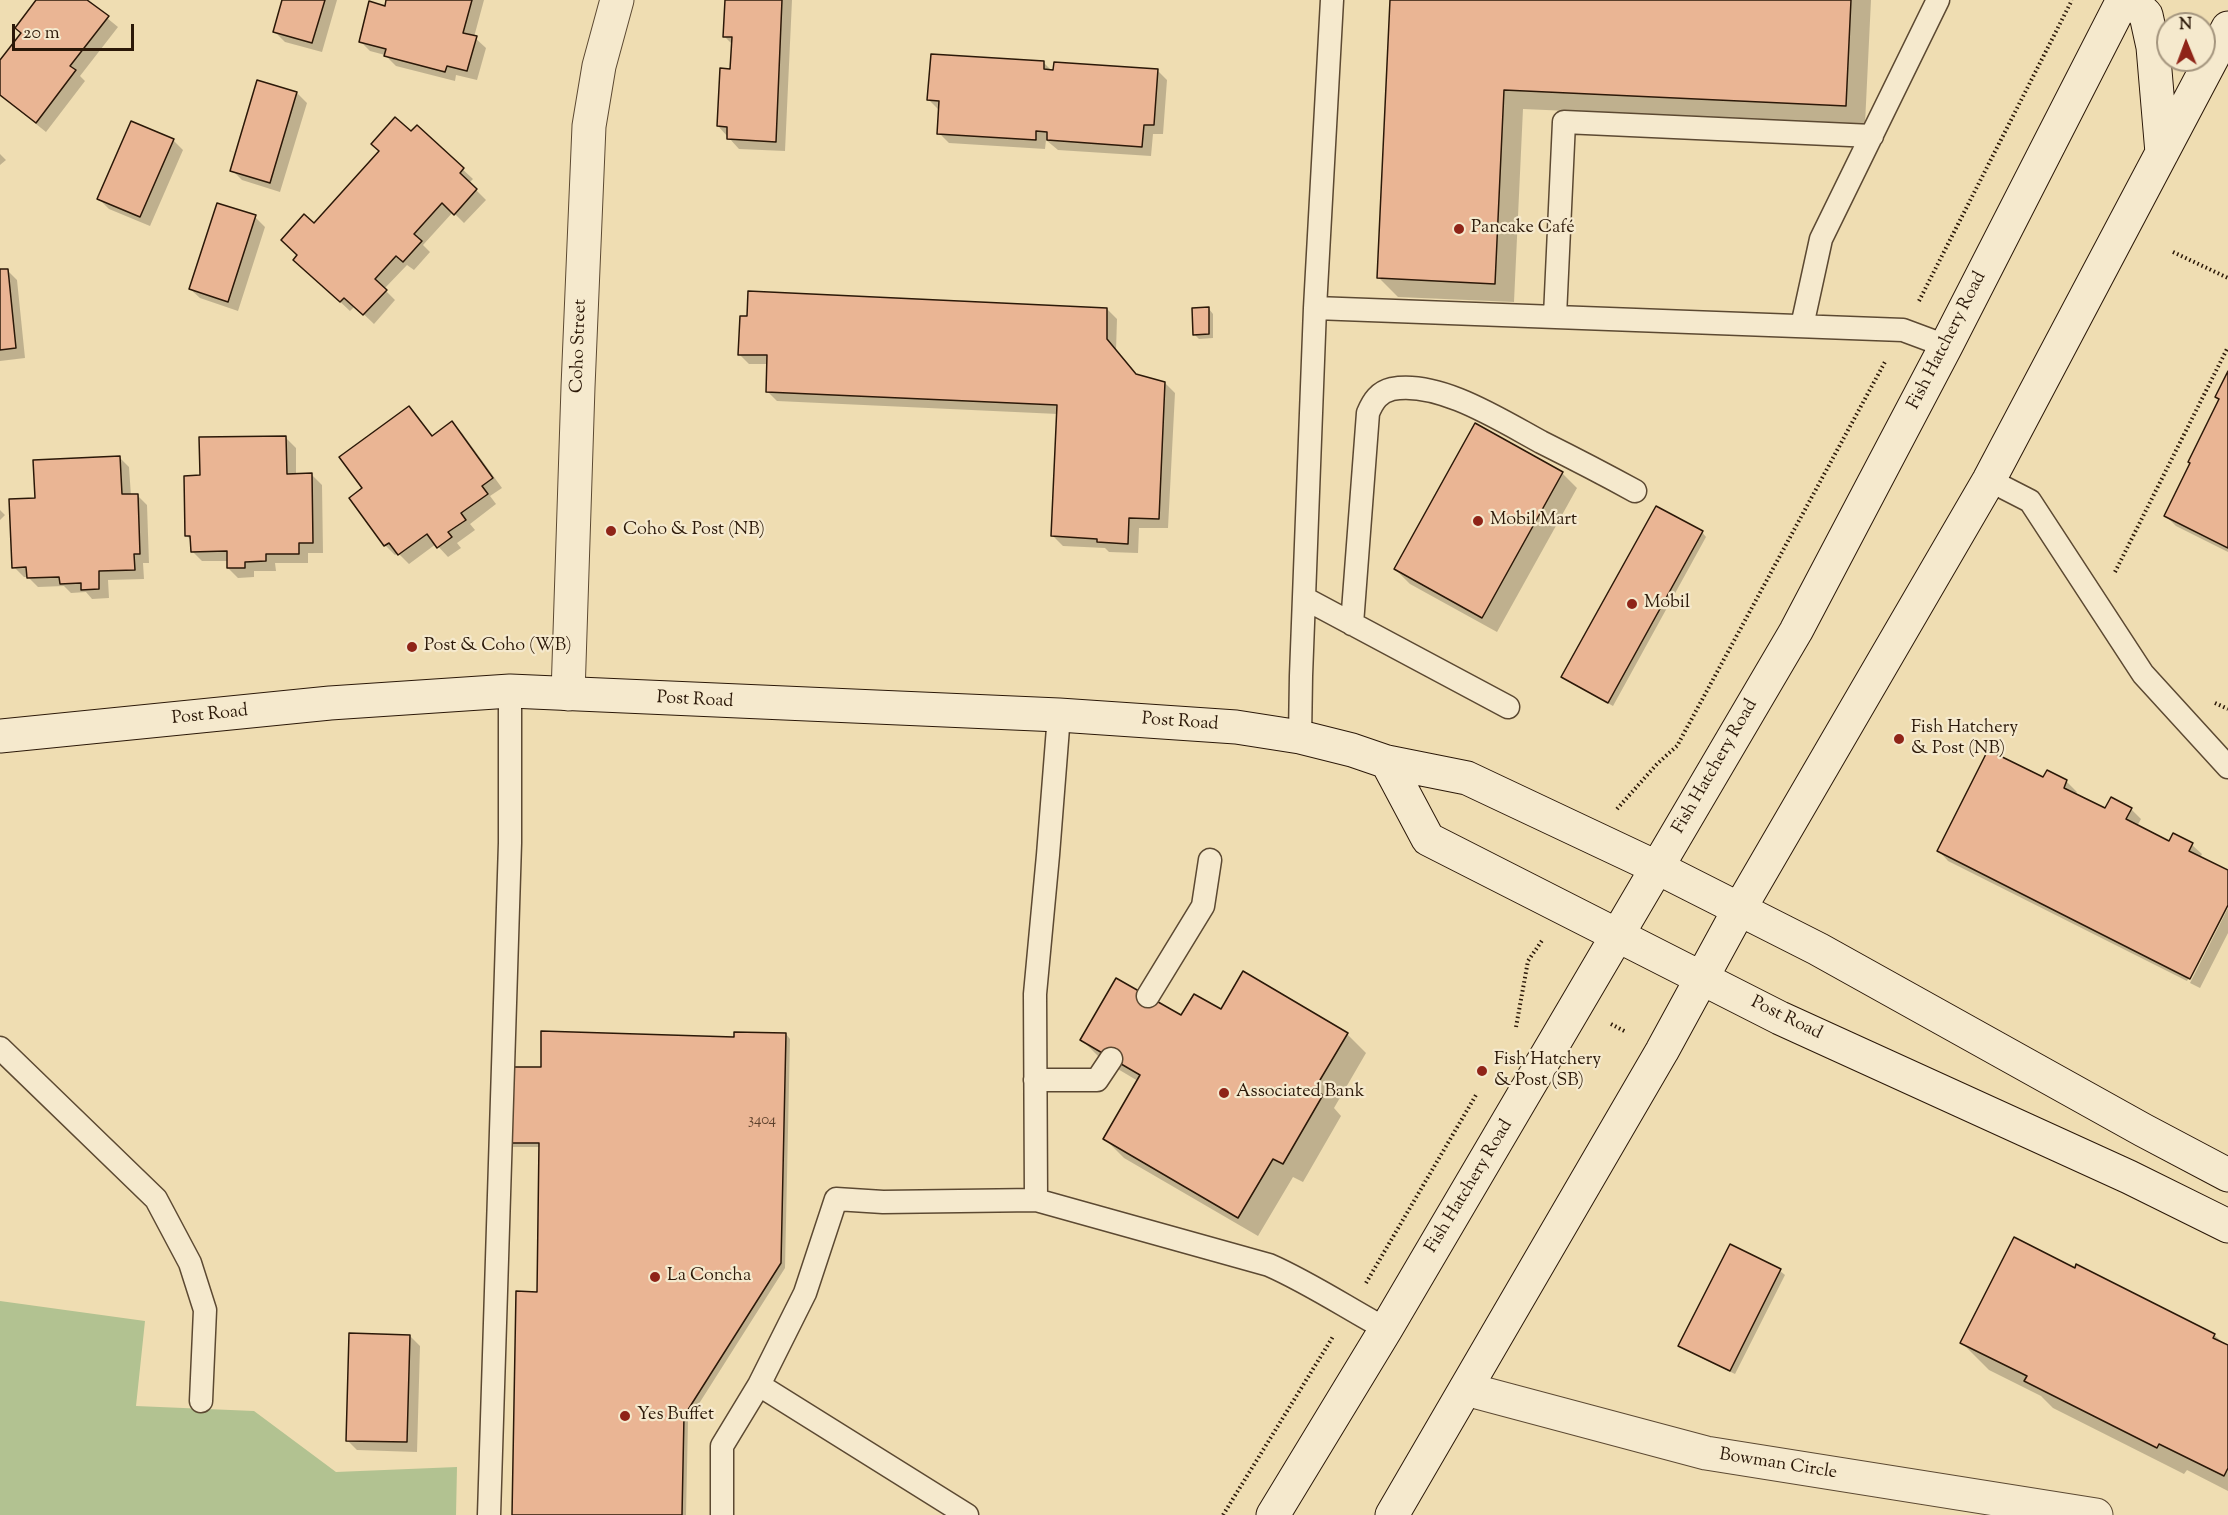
<!DOCTYPE html>
<html>
<head>
<meta charset="utf-8">
<style>
	body { margin:0 }
	#map { position:relative; width:2228px; height:1515px; overflow:hidden; background:#efddb2; font-family:"Sorts Mill Goudy",serif }
	canvas { display:block }
	.north { position:absolute; left:2156px; top:12px; width:60px; height:60px; box-sizing:border-box; background:#f5e9cd; border:2px solid #a4957e; border-radius:50%; rotate:359deg; font-size:16px; font-weight:700; line-height:24px; text-align:center; color:#2b1808 }
	.north::after { content:''; display:block; margin:auto; width:21px; height:27px; background:#8f2418; clip-path:polygon(50% 0,100% 100%,50% 72%,0 100%) }
	.scale { position:absolute; left:12px; top:24px; width:122px; height:27px; box-sizing:border-box; border:3px solid #2b1808; border-top:0; padding-left:8px; font-size:18px; line-height:21px; white-space:nowrap; color:#2b1808; -webkit-text-stroke:4px #f5e9cd; paint-order:stroke }
</style>
</head>
<body>
<div id="map">
<canvas width="2228" height="1515"></canvas>
<div class="north">N</div>
<div class="scale">20 m</div>
</div>
<script>
const ctx = document.querySelector('canvas').getContext('2d');
ctx.lineJoin = 'round';
function fill(path, color) { ctx.fillStyle = color; ctx.fill(path, 'evenodd'); }
function stroke(path, color, width, dash) { ctx.strokeStyle = color; ctx.lineWidth = width; ctx.lineCap = dash ? 'butt' : 'round'; ctx.setLineDash(dash || []); ctx.stroke(path); }
function drawText(font, color, halo, rows, align = 'center') {
  ctx.font = font + ' "Sorts Mill Goudy",serif'; ctx.lineWidth = 4.5; ctx.setLineDash([]); ctx.textBaseline = 'middle'; ctx.strokeStyle = halo; ctx.fillStyle = color; for (const [text, x, y, turn = 0] of rows) {
    ctx.save(); ctx.translate(x, y); ctx.rotate((+turn || 0) * Math.PI / 180); ctx.textAlign = isNaN(turn) ? turn : align; if (halo) ctx.strokeText(text, 0, 0); ctx.fillText(text, 0, 0); ctx.restore();
  }
}
const green = new Path2D(`
	M0,1301L145,1321L136,1406L254,1411L336,1472L457,1467L456,1515H0Z`);
const shadow = new Path2D(`
	M38,0H85L118,27L80,76L85,81L46,132L0,95V62L23,33Z
	M283,0H337L322,52L285,42L275,32Z
	M388,0H484L474,37L486,48L477,80L456,75L455,81L396,66L385,55L370,51L360,41L386,8Z
	M726,0H792L785,151L739,149L718,126L732,70L733,45L724,36Z
	M1391,0H1871L1865,124L1523,109L1514,302L1398,297L1378,277Z
	M1044,63L1052,71L1157,70L1167,80L1163,134H1153L1151,156L1058,150L1046,140L1045,149L949,143L939,133V110L929,100Z
	M258,82L297,93L307,103L280,192L242,180L232,170Z
	M417,127L473,179L469,183L486,200L464,223L453,212L423,245L430,252L414,270L407,265L384,289L395,300L374,324L355,306L350,311L305,269L314,225Z
	M173,140L183,150L150,226L109,209L99,199Z
	M0,154L6,160L0,165Z
	M255,217L265,227L238,311L200,298L190,289Z
	M7,270L17,280L25,358L0,361V271Z
	M1107,309L1117,319L1116,351L1138,376L1165,383L1175,393L1168,528H1139L1138,553L1109,552L1105,548L1063,546L1053,536L1058,414L777,401L767,391L768,364H749L739,354Z
	M1209,309L1213,314V338L1199,339L1194,334Z
	M2228,374V552L2176,526L2166,516L2220,401L2217,397Z
	M409,408L433,437L452,423L462,433L502,488L490,496L496,504L470,524L475,530L457,543L461,548L448,557L436,544L409,564L398,553L395,555L385,545L364,488Z
	M286,438L296,448V475H312L322,485L323,553H308V563H275L276,571H254V577L238,578L228,568V561H202L192,551V541L186,535L201,477Z
	M120,458L129,467L131,496L137,495L147,505L149,563H143L144,579L108,580L109,598L92,599L86,592L71,593L64,586L38,587L28,577H24L14,567L36,499Z
	M1562,473L1577,488L1497,632L1410,584L1395,569Z
	M0,510L5,515L0,520Z
	M1702,532L1706,537L1613,706L1568,681L1563,677Z
	M2047,772L2067,782L2077,792L2075,795L2106,810L2131,809L2141,819L2137,826L2170,843L2174,835L2192,845L2202,854L2200,858L2228,872V902L2187,981L1948,861L1939,851L2044,780Z
	M2228,908V933L2200,988L2190,983Z
	M1221,1011L1347,1034L1366,1053L1334,1108L1341,1116L1303,1182L1293,1177L1258,1236L1124,1158L1105,1139L1138,1081L1101,1059L1082,1040Z
	M786,1034L790,1039L785,1268L688,1421L686,1515H514L539,1293L541,1147H513L509,1142L543,1069L736,1038Z
	M1780,1271L1785,1275L1735,1374L1685,1350L1680,1345Z
	M2214,1335L2228,1347V1491L2187,1470L2184,1474L2053,1408L2041,1396L1989,1370L1962,1343Z
	M410,1336L420,1346L417,1452L357,1450L347,1440Z`);
const building = new Path2D(`
	M36,0H87L109,16L70,66L76,70L36,123L0,95V60L21,33L15,28Z
	M282,0H325L312,43L273,32Z
	M386,0H472L463,33L477,36L467,71L447,66L445,72L384,56L386,49L359,42L369,1L385,6Z
	M725,0H782L776,142L727,139V127L717,126L720,68L730,69L732,37H723Z
	M1390,0H1851L1846,106L1504,90L1495,284L1377,278Z
	M931,54L1044,61V69L1053,70L1054,62L1158,69L1154,125H1144L1142,147L1047,140V132L1036,131V140L937,134L939,101L927,100Z
	M257,80L297,92L270,183L230,171Z
	M395,117L411,131L417,125L464,168L460,173L477,189L454,215L442,203L414,234L422,241L403,262L396,256L375,279L387,290L363,315L344,298L340,302L293,260L297,255L281,240L304,214L314,223L379,151L371,144Z
	M131,121L174,139L140,217L97,199Z
	M217,203L256,215L228,302L189,289Z
	M0,269H8L16,348L0,350Z
	M748,291L1107,308V339L1136,374L1165,382L1159,519L1129,518L1128,544L1097,542V539L1051,536L1057,405L766,392L767,355H738L740,316H747Z
	M1209,307V334L1193,335L1192,308Z
	M2228,371V548L2164,516L2190,463L2188,462L2219,399L2215,397Z
	M409,406L432,436L452,421L493,478L482,486L488,494L461,513L466,520L448,532L452,537L437,548L427,534L398,555L389,543L384,546L349,498L362,488L339,457Z
	M1475,423L1563,472L1482,618L1394,569Z
	M286,436L287,474L312,473L313,543H299V554H266V561L245,562V568H227V551L191,552L190,536H185L184,476L200,475L199,437Z
	M120,456L122,494H138L140,554H134L135,570L99,571V589L81,590V583L60,584L59,577L27,578L26,567L12,568L9,499L35,498L33,460Z
	M1656,506L1703,531L1608,703L1561,677Z
	M1988,750L2043,777L2047,770L2067,780L2064,788L2105,808L2111,797L2132,808L2126,819L2169,841L2173,833L2193,843L2189,851L2228,870V905L2190,979L1937,851Z
	M1243,971L1348,1033L1314,1090L1323,1095L1283,1164L1273,1159L1238,1218L1103,1139L1140,1075L1080,1040L1116,978L1181,1015L1194,994L1221,1009Z
	M541,1031L734,1037V1032L786,1033L781,1263L684,1416L682,1515H512L516,1291L537,1292L539,1143H507L509,1067H541Z
	M2014,1237L2075,1268L2076,1264L2215,1334L2213,1338L2228,1345V1468L2224,1476L2159,1444L2157,1448L2024,1381L2027,1376L1960,1343Z
	M1730,1244L1781,1269L1730,1371L1678,1346Z
	M349,1333L410,1335L407,1442L346,1441Z`);
const path = new Path2D(`
	M2173,252L2228,278
	M1919,301L2072,0
	M2115,572L2228,347
	M2215,703L2228,709
	M1617,809L1657,764L1677,746L1886,360
	M1611,1024L1626,1032
	M1516,1027L1528,961L1543,939
	M1366,1283L1476,1095
	M1223,1515L1334,1335`);
const lane = new Path2D(`
	M1315,308L1332,0
	M1555,316L1564,122L1872,136
	M1802,326L1821,239L1938,0
	M1989,480L2030,501L2143,674L2228,767
	M1304,598L1508,707
	M1352,624L1368,413C1373,401 1379,392 1392,389C1439,380 1502,421 1541,442C1573,458 1604,474 1635,491
	M1059,715L1048,855L1035,994L1036,1200L1269,1265C1310,1283 1347,1308 1386,1329
	M1300,737L1301,676L1315,308L1903,330L1946,346
	M1148,996L1203,906L1210,860
	M0,1048L156,1199L190,1263L205,1310L201,1401
	M1035,1080H1097L1111,1059
	M489,1515L510,843V691
	M722,1515V1446L759,1385
	M967,1515L759,1385L805,1293L836,1199L883,1202L1036,1200`);
const street = new Path2D(`
	M568,694L578,387L589,126L599,66L617,0
	M1466,1389L1706,1453L2096,1515`);
const secondary = new Path2D(`
	M2131,0L2146,15L2153,47L2162,153
	M0,736L330,703L510,691L1059,715L1236,727L1300,737L1352,750L1387,762L1467,778L1658,868L1818,949L2143,1130L2228,1175
	M1387,762L1428,839L1780,1018L2129,1177L2228,1226
	M1273,1515L1386,1329L1796,631L1946,346L2123,0
	M1392,1515L1662,1051L1740,908L1989,480L2228,28`);
const markers = [
	[1459,229,6,"#8f2418"],
	[1478,521,6,"#8f2418"],
	[611,531,6,"#8f2418"],
	[1632,604,6,"#8f2418"],
	[412,647,6,"#8f2418"],
	[1899,739,6,"#8f2418"],
	[1482,1071,6,"#8f2418"],
	[1224,1093,6,"#8f2418"],
	[655,1277,6,"#8f2418"],
	[625,1416,6,"#8f2418"]
];
const numberNames = [
	["3404",762,1121]
];
const poiNames = [
	["Pancake Café",1471,229],
	["Mobil Mart",1490,521],
	["Coho & Post (NB)",623,531],
	["Mobil",1644,604],
	["Post & Coho (WB)",424,647],
	["Fish Hatchery",1911,729],
	["& Post (NB)",1911,750],
	["Fish Hatchery",1494,1061],
	["& Post (SB)",1494,1082],
	["Associated Bank",1236,1093],
	["La Concha",667,1277],
	["Yes Buffet",637,1416]
];
const streetNames = [
	["Fish Hatchery Road",1948,341,-63],
	["Coho Street",580,346,-88],
	["Post Road",695,701,3],
	["Post Road",210,716,-6],
	["Post Road",1180,723,4],
	["Fish Hatchery Road",1716,767,-60],
	["Post Road",1786,1019,26],
	["Fish Hatchery Road",1470,1187,-59],
	["Bowman Circle",1778,1465,9]
];
fill(green, '#b2c291');
fill(shadow, '#0003');
fill(building, '#eab594');
stroke(building, '#2b1808', 1.5);
stroke(lane, '#5c4932', 25);
stroke(street, '#5c4932', 35);
stroke(secondary, '#2b1808', 35);
stroke(path, '#2b1808', 4, [1.5, 3]);
stroke(lane, '#f5e9cd', 22);
stroke(street, '#f5e9cd', 33);
stroke(secondary, '#f5e9cd', 33);
for (const [x, y, r, color] of markers) { const dot = new Path2D(); dot.arc(x, y, r, 0, 2 * Math.PI); ctx.fillStyle = color; ctx.fill(dot); stroke(dot, '#f5e9cd', 2); }
drawText('15px', '#5b3f2b', null, numberNames);
drawText('18px', '#2b1808', '#f5e9cd', poiNames, 'left');
drawText('18px', '#2b1808', '#f5e9cd', streetNames);
</script>
</body>
</html>
